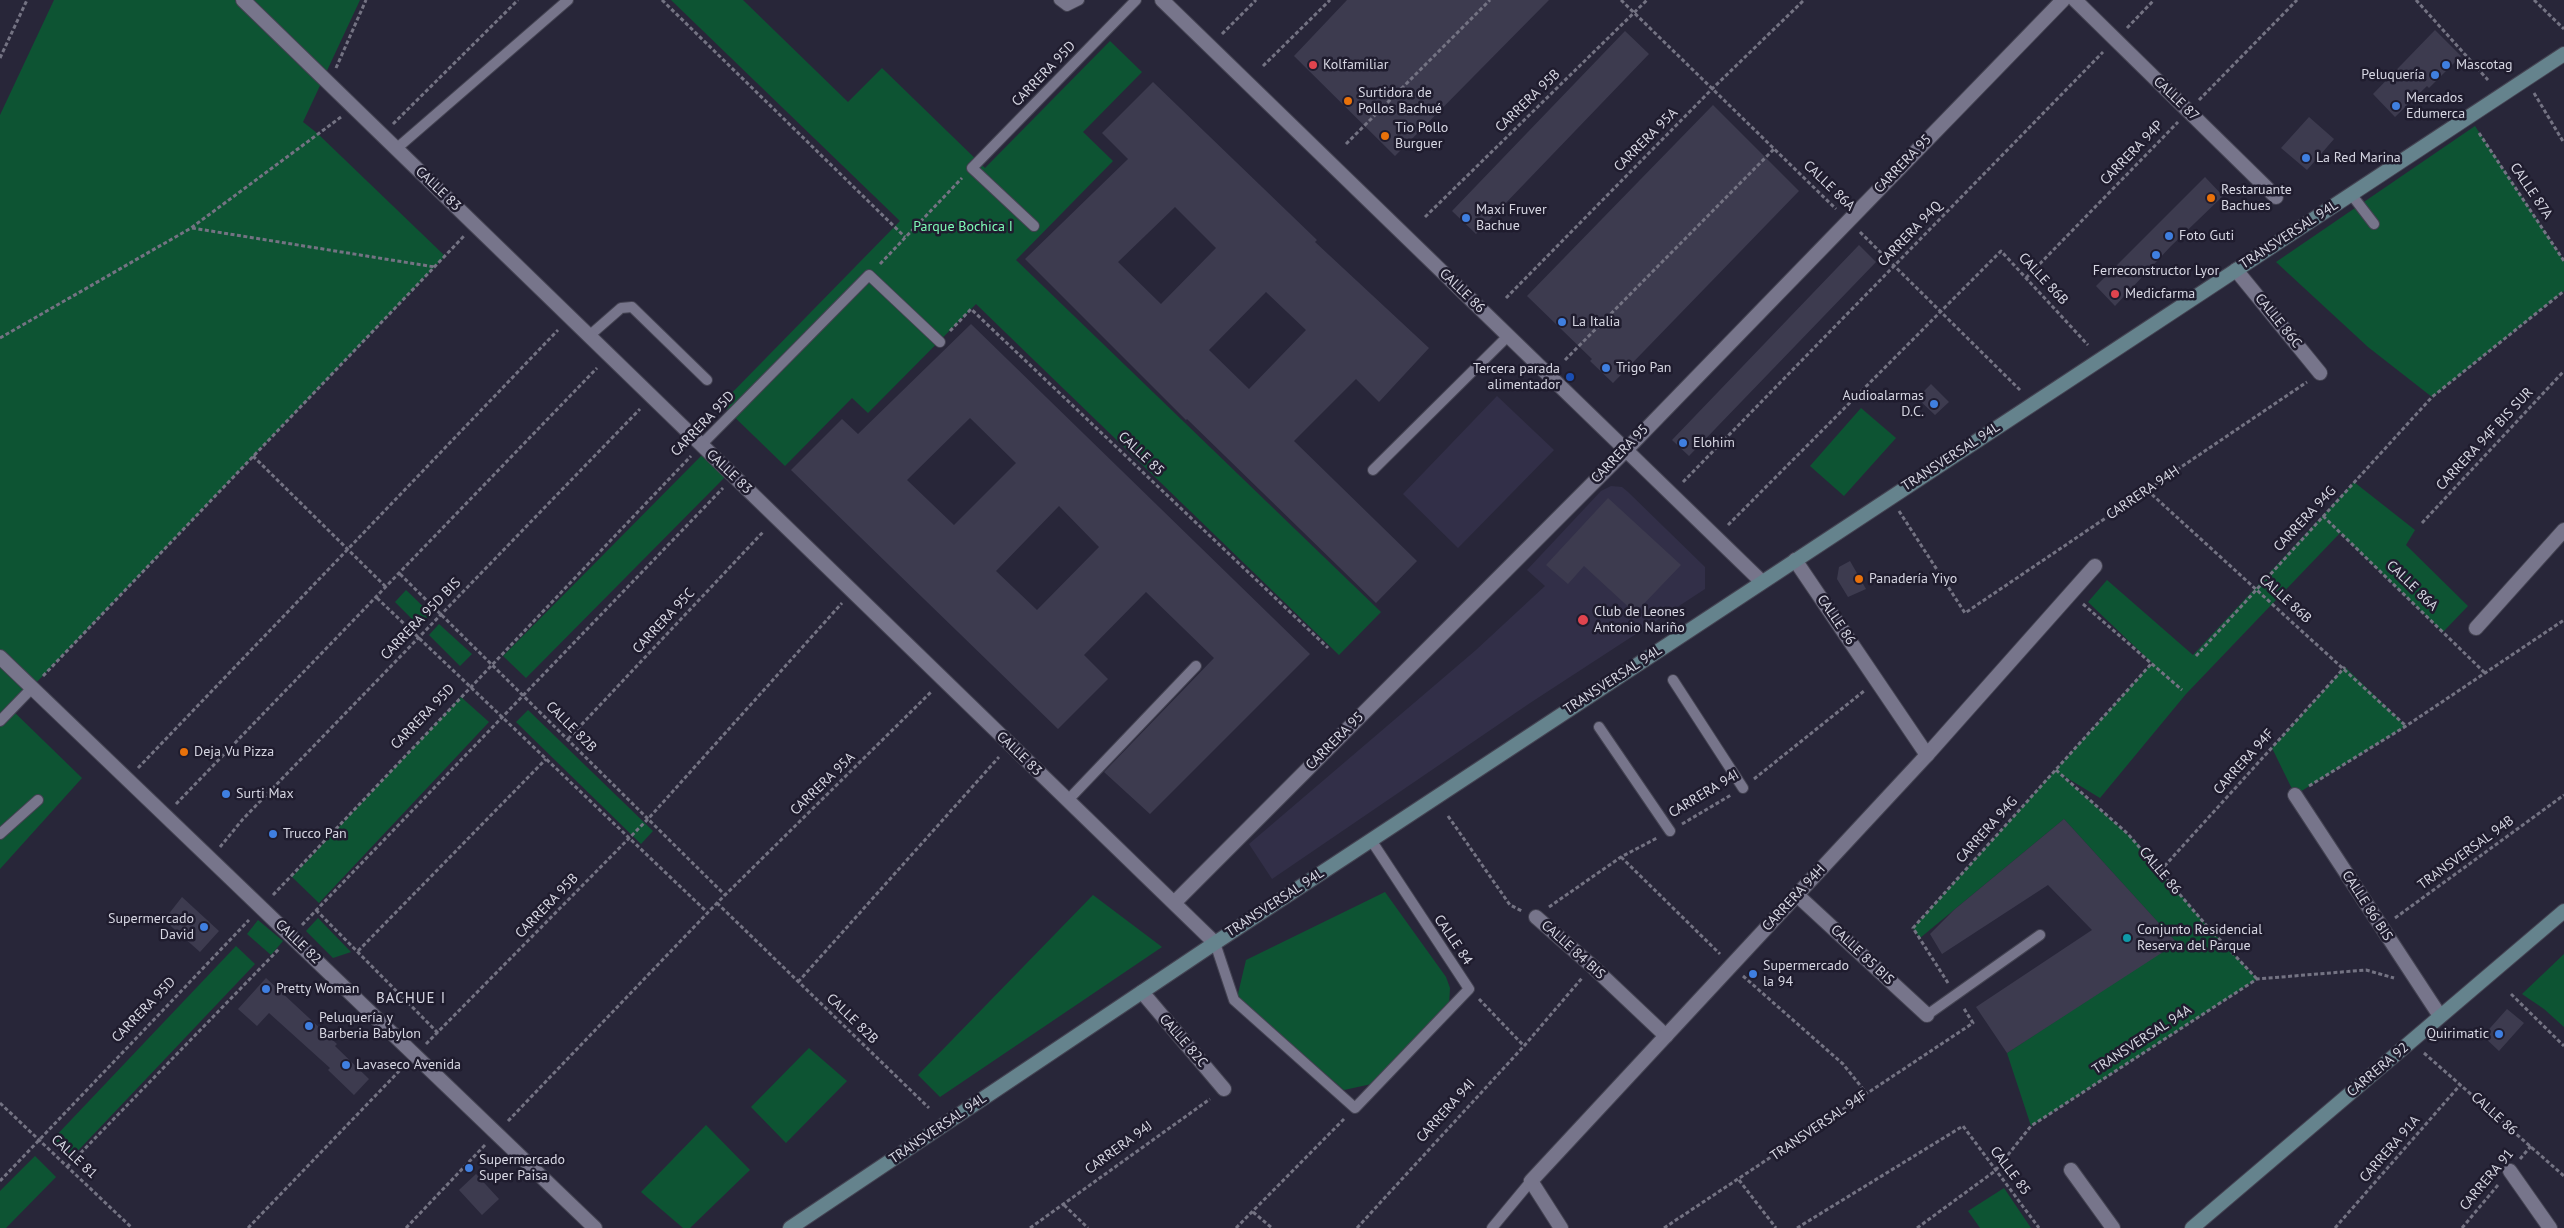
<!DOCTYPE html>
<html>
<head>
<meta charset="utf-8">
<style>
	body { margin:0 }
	canvas { display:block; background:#282639 }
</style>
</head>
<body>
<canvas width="2564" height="1228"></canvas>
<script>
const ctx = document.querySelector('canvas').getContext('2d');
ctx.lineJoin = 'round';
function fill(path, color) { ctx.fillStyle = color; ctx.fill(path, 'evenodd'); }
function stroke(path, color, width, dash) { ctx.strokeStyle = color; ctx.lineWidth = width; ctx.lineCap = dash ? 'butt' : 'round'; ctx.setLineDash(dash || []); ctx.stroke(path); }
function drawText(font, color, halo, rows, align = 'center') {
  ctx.font = font + ' "PT Sans",sans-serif'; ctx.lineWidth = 5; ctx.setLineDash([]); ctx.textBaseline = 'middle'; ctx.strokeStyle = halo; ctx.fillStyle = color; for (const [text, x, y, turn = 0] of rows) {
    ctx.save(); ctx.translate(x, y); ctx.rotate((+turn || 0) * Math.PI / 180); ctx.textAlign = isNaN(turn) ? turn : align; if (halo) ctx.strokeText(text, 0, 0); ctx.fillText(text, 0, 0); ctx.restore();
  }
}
const built = new Path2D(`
	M1497,396L1554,450L1458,548L1403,494Z
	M1611,486L1622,487L1628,492L1705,567V589L1530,703L1272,879L1249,844L1476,650L1545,586L1527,570L1601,491Z`);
const green = new Path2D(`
	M54,0H360L303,122L317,133L445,256L11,709L82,778L0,869V115Z
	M671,0H743L848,102L882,68L985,168L1110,41L1142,72L1083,132L1113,161L1016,260L1381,612L1339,655L976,304L868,413L852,398L785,466L721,404L900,221Z
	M2475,126L2564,261V291L2432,397L2368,347L2276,262Z
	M1861,408L1896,438L1844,496L1810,466Z
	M703,454L726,476L526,678L503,656Z
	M2354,482L2415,530L2406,545L2468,606L2443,632L2340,533L2186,694L2100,798L2059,773L2138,844L2206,925L2257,979L2031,1126L2007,1053L2176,942L2064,819L1920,938L1913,928L2152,663L2088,602L2107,580L2193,655Z
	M406,590L431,614L419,626L395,602Z
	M439,624L472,654L460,666L429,635Z
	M2345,667L2406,726L2295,795L2272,748Z
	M461,697L489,722L319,903L292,877Z
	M528,710L653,831L641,844L516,722Z
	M1385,892L1446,977L1450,988L1449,1005L1376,1083L1344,1090L1237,998L1246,960Z
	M1093,895L1162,947L940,1097L918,1075Z
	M318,918L351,952L333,958L306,931Z
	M258,920L283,941L271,955L247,934Z
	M236,946L255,964L72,1157L53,1139Z
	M2564,954V1027L2544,1009L2522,994Z
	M809,1048L847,1081L786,1143L751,1107Z
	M706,1125L750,1170L690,1228H683L641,1192Z
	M35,1156L56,1177L6,1228H0V1191Z
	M2004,1188L2031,1228H1980L1968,1211Z`);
const building = new Path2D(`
	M1347,0H1549L1395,156L1294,56Z
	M2435,30L2461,56L2429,88L2427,86L2395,117L2373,94Z
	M1625,31L1649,54L1476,234L1452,211Z
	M1153,82L1317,240L1315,242L1429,348L1379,402L1356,379L1294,441L1417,561L1376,603L1187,419L1186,420L1025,259L1128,159L1102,133ZM1175,207L1216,248L1161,304L1118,262ZM1266,292L1306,330L1249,389L1209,350Z
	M1713,105L1799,191L1613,383L1590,361L1592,359L1527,296Z
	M2309,117L2334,139L2307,170L2281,148Z
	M2205,177L2223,196L2171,246L2115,306L2096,286Z
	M1859,245L1876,262L1689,456L1672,440Z
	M971,324L1310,654L1150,814L1104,772L1214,658L1146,592L1084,655L1108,679L1058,729L791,470L842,419L858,434ZM970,418L1016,463L954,525L907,480ZM1059,506L1099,547L1037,610L996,571Z
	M1931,384L1949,402L1935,415L1917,398Z
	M1608,498L1681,565L1635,613L1584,566L1568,584L1546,565Z
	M1850,561L1866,589L1848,597L1837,579L1839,567Z
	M2064,819L2177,943L2007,1053L1976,1007L2092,930L2048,885L1942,954L1930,934L1954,910Z
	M182,897L219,931L200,952L164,920Z
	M266,978L337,1044L335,1046L369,1079L354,1095L328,1070L330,1068L269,1013L257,1026L238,1009Z
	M2507,1009L2524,1023L2499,1051L2483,1036Z
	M476,1174L499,1199L482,1215L459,1190Z`);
const path = new Path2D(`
	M662,0L905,237
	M1621,0L1836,209
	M2416,0L2488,80
	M2534,0L2564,29
	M2127,28L2154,0
	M1222,34L1256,0
	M0,58L27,0
	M1263,66L1330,0
	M336,68L366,0
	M2534,93L2564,143
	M2199,100L2297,0
	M393,124L518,0
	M2479,133L2564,261
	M1346,144L1490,0
	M1425,217L1647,0
	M192,228L435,267
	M1860,232L2020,390
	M880,264L962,178
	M2026,278L2178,122
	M1506,298L1712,89L1804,0
	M950,331L971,309L1328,648
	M0,338L191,228L341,117
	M1565,360L1774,149
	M253,456L387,588
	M1683,482L2103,52
	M2147,490L2406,726
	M1899,511L1965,613L2307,382
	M2323,516L2485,673
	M2422,523L2564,371
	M1728,525L2001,251L2088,345
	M400,574L725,895
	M377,598L708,913
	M2083,604L2182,690
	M2196,656L2432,397L2564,291
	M43,676L464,236
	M568,739L764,531
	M138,768L558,330
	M2056,770L2128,834L2206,925L2257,979
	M1754,779L1864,691
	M2309,786L2406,726L2564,620
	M176,804L597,368
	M1448,816L1510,905L1522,911
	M1682,824L1731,795
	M220,847L243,819L640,409
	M1621,857L1720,954
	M2160,871L2345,667
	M273,895L691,456
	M717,903L929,1108
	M1549,907L1621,857L1657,838
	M316,910L438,1033
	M2395,918L2564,795
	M302,925L723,488
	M358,951L546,759
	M1743,976L1843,1064L1867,1094
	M798,982L999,757
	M1948,983L1913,928L2152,663
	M2511,994L2564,1046
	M1479,999L1524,1046
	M426,1044L648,819L842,603
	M2424,1053L2564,1176
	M0,1103L132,1228
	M508,1121L717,903L932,691
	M2520,1159L2531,1146
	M67,1167L279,949
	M1739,1180L1776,1228
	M0,1181L249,920
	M1064,1205L1088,1228
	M1253,1212L1272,1228
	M248,1228L404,1066
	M406,1228L485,1145
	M1030,1228L1210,1099
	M1236,1228L1344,1119
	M1357,1228L1524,1046L1582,978
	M1664,1228L1973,1023L1963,1007
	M1797,1228L1963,1126L2039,1228
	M1917,1228L1995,1171L2031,1126L2257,979L2366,970L2394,978
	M2335,1228L2461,1084
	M2462,1228L2498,1185`);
const service = new Path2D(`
	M1059,0L1067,6L1079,0
	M396,149L568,0
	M2351,194L2374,224
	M1034,226L972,168L1136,0
	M589,336L621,308L632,307L707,380
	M701,445L869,275L940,342
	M1373,470L1508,336
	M1673,680L1743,788
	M0,721L32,688
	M1599,727L1670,831
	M1068,800L1196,666
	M0,834L38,800
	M1215,943L1234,1000L1355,1108L1469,989L1371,840
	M1927,1015L2040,935
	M1492,1228L1531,1181`);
const minor = new Path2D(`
	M2075,0L2276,197
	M2236,270L2320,373
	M2476,628L2564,530
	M1927,755L2095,566
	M2295,795L2440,1016
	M1797,895L1927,1015
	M1536,917L1592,966L1666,1036
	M1142,992L1224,1089
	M2071,1170L2113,1228
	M2510,1171L2550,1228`);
const tertiary = new Path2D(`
	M243,0L1215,943
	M1162,0L1762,582
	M0,657L595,1228
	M1174,903L1626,450L2063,0
	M1561,1228L1531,1181L1927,755L1795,560`);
const secondary = new Path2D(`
	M790,1228L1215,943L2564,54
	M2192,1228L2564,911`);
const markers = [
	[1313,65,5,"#e0444e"],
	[2446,65,5,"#3f7fe0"],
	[2435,75,5,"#3f7fe0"],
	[1348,101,5,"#e8710a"],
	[2396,106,5,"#3f7fe0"],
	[1385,136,5,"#e8710a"],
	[2306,158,5,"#3f7fe0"],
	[2211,198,5,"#e8710a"],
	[1466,218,5,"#3f7fe0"],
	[2169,236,5,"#3f7fe0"],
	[2156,255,5,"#3f7fe0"],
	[2115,294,5,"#e0444e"],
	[1562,322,5,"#3f7fe0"],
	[1606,368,5,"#3f7fe0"],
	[1570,377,5,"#1a4fb4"],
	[1934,404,5,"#3f7fe0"],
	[1683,443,5,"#3f7fe0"],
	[1859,579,5,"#e8710a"],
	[1583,620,6,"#e0444e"],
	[184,752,5,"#e8710a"],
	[226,794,5,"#3f7fe0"],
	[273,834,5,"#3f7fe0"],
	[204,927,5,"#3f7fe0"],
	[2127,938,5,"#0f9aa8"],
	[1753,974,5,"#3f7fe0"],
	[266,989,5,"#3f7fe0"],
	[309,1026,5,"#3f7fe0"],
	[2499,1034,5,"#3f7fe0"],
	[346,1065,5,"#3f7fe0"],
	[469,1168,5,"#3f7fe0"]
];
const poiNames = [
	["Kolfamiliar",1323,65],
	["Mascotag",2456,65],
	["Peluquería",2425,75,"right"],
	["Surtidora de",1358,93],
	["Pollos Bachué",1358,109],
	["Mercados",2406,98],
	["Edumerca",2406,114],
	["Tio Pollo",1395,128],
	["Burguer",1395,144],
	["La Red Marina",2316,158],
	["Restaruante",2221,190],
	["Bachues",2221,206],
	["Maxi Fruver",1476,210],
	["Bachue",1476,226],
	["Foto Guti",2179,236],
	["Ferreconstructor Lyor",2156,271,"center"],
	["Medicfarma",2125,294],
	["La Italia",1572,322],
	["Trigo Pan",1616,368],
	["Tercera parada",1560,369,"right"],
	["alimentador",1560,385,"right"],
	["Audioalarmas",1924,396,"right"],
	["D.C.",1924,412,"right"],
	["Elohim",1693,443],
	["Panadería Yiyo",1869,579],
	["Club de Leones",1594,612],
	["Antonio Nariño",1594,628],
	["Deja Vu Pizza",194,752],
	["Surti Max",236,794],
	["Trucco Pan",283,834],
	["Supermercado",194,919,"right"],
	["David",194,935,"right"],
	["Conjunto Residencial",2137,930],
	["Reserva del Parque",2137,946],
	["Supermercado",1763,966],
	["la 94",1763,982],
	["Pretty Woman",276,989],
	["Peluquería y",319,1018],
	["Barberia Babylon",319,1034],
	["Quirimatic",2489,1034,"right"],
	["Lavaseco Avenida",356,1065],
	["Supermercado",479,1160],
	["Super Paisa",479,1176]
];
const streetNames = [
	["CARRERA 95D",1044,74,-46],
	["CALLE 87",2176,99,44],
	["CARRERA 95B",1528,101,-44],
	["CARRERA 95A",1646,140,-45],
	["CARRERA 94P",2132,153,-46],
	["CARRERA 95",1903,164,-46],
	["CALLE 86A",1829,186,44],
	["CALLE 83",438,189,44],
	["CALLE 87A",2531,191,56],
	["CARRERA 94Q",1910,234,-46],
	["TRANSVERSAL 94L",2289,235,-33],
	["CALLE 86B",2043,279,47],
	["CALLE 86",1462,291,44],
	["CALLE 86C",2278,321,51],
	["CARRERA 95D",703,424,-46],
	["CARRERA 94F BIS SUR",2485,439,-47],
	["CALLE 85",1141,454,43],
	["CARRERA 95",1620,454,-46],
	["TRANSVERSAL 94L",1951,457,-33],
	["CALLE 83",729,472,44],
	["CARRERA 94H",2143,493,-34],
	["CARRERA 94G",2305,519,-47],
	["CALLE 86A",2412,586,44],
	["CALLE 86B",2285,599,42],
	["CARRERA 95D BIS",421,619,-46],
	["CALLE 86",1836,620,56],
	["CARRERA 95C",664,621,-47],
	["TRANSVERSAL 94L",1613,680,-33],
	["CARRERA 95D",423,717,-46],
	["CALLE 82B",571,727,45],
	["CARRERA 95",1335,741,-45],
	["CALLE 83",1019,754,44],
	["CARRERA 94F",2244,762,-48],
	["CARRERA 95A",823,784,-44],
	["CARRERA 94I",1704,794,-31],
	["CARRERA 94G",1987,830,-48],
	["TRANSVERSAL 94B",2466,853,-36],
	["CALLE 86",2160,871,50],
	["CARRERA 94H",1794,898,-47],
	["TRANSVERSAL 94L",1275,903,-33],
	["CARRERA 95B",547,906,-46],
	["CALLE 86 BIS",2367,906,57],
	["CALLE 84",1453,940,56],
	["CALLE 82",298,942,44],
	["CALLE 84 BIS",1573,950,42],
	["CALLE 85 BIS",1862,955,43],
	["CARRERA 95D",144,1010,-46],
	["CALLE 82B",852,1019,44],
	["TRANSVERSAL 94A",2142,1040,-33],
	["CALLE 82C",1183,1041,49],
	["CARRERA 92",2378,1070,-40],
	["CARRERA 94I",1446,1111,-48],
	["CALLE 86",2494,1114,42],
	["TRANSVERSAL 94F",1819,1126,-34],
	["TRANSVERSAL 94L",938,1129,-34],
	["CARRERA 94J",1119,1148,-36],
	["CARRERA 91A",2390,1149,-49],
	["CALLE 81",74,1157,43],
	["CALLE 85",2010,1171,53],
	["CARRERA 91",2487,1180,-50]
];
const parkNames = [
	["Parque Bochica I",963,227]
];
const neighbourhoodNames = [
	["BACHUE I",411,999]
];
fill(built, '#322f48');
fill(green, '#0d5433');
fill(building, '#3d3b4f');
stroke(service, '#444352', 12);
stroke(minor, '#444352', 16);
stroke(tertiary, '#444352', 16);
stroke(secondary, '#444352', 16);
stroke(path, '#747383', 3, [4, 2.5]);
stroke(service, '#77758b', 10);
stroke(minor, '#77758b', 14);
stroke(tertiary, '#77758b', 14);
stroke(secondary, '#65838d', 14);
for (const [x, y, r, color] of markers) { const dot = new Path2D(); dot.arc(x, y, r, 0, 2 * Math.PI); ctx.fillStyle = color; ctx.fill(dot); stroke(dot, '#1f1c2e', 2); }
drawText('14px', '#d6d6e2', '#1f1c2e', poiNames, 'left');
drawText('14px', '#d6d6e2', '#1f1c2e', streetNames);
drawText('14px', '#7efcb7', '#1f1c2e', parkNames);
ctx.letterSpacing = '1px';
drawText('15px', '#d6d6e2', '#1f1c2e', neighbourhoodNames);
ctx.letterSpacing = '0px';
</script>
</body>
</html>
